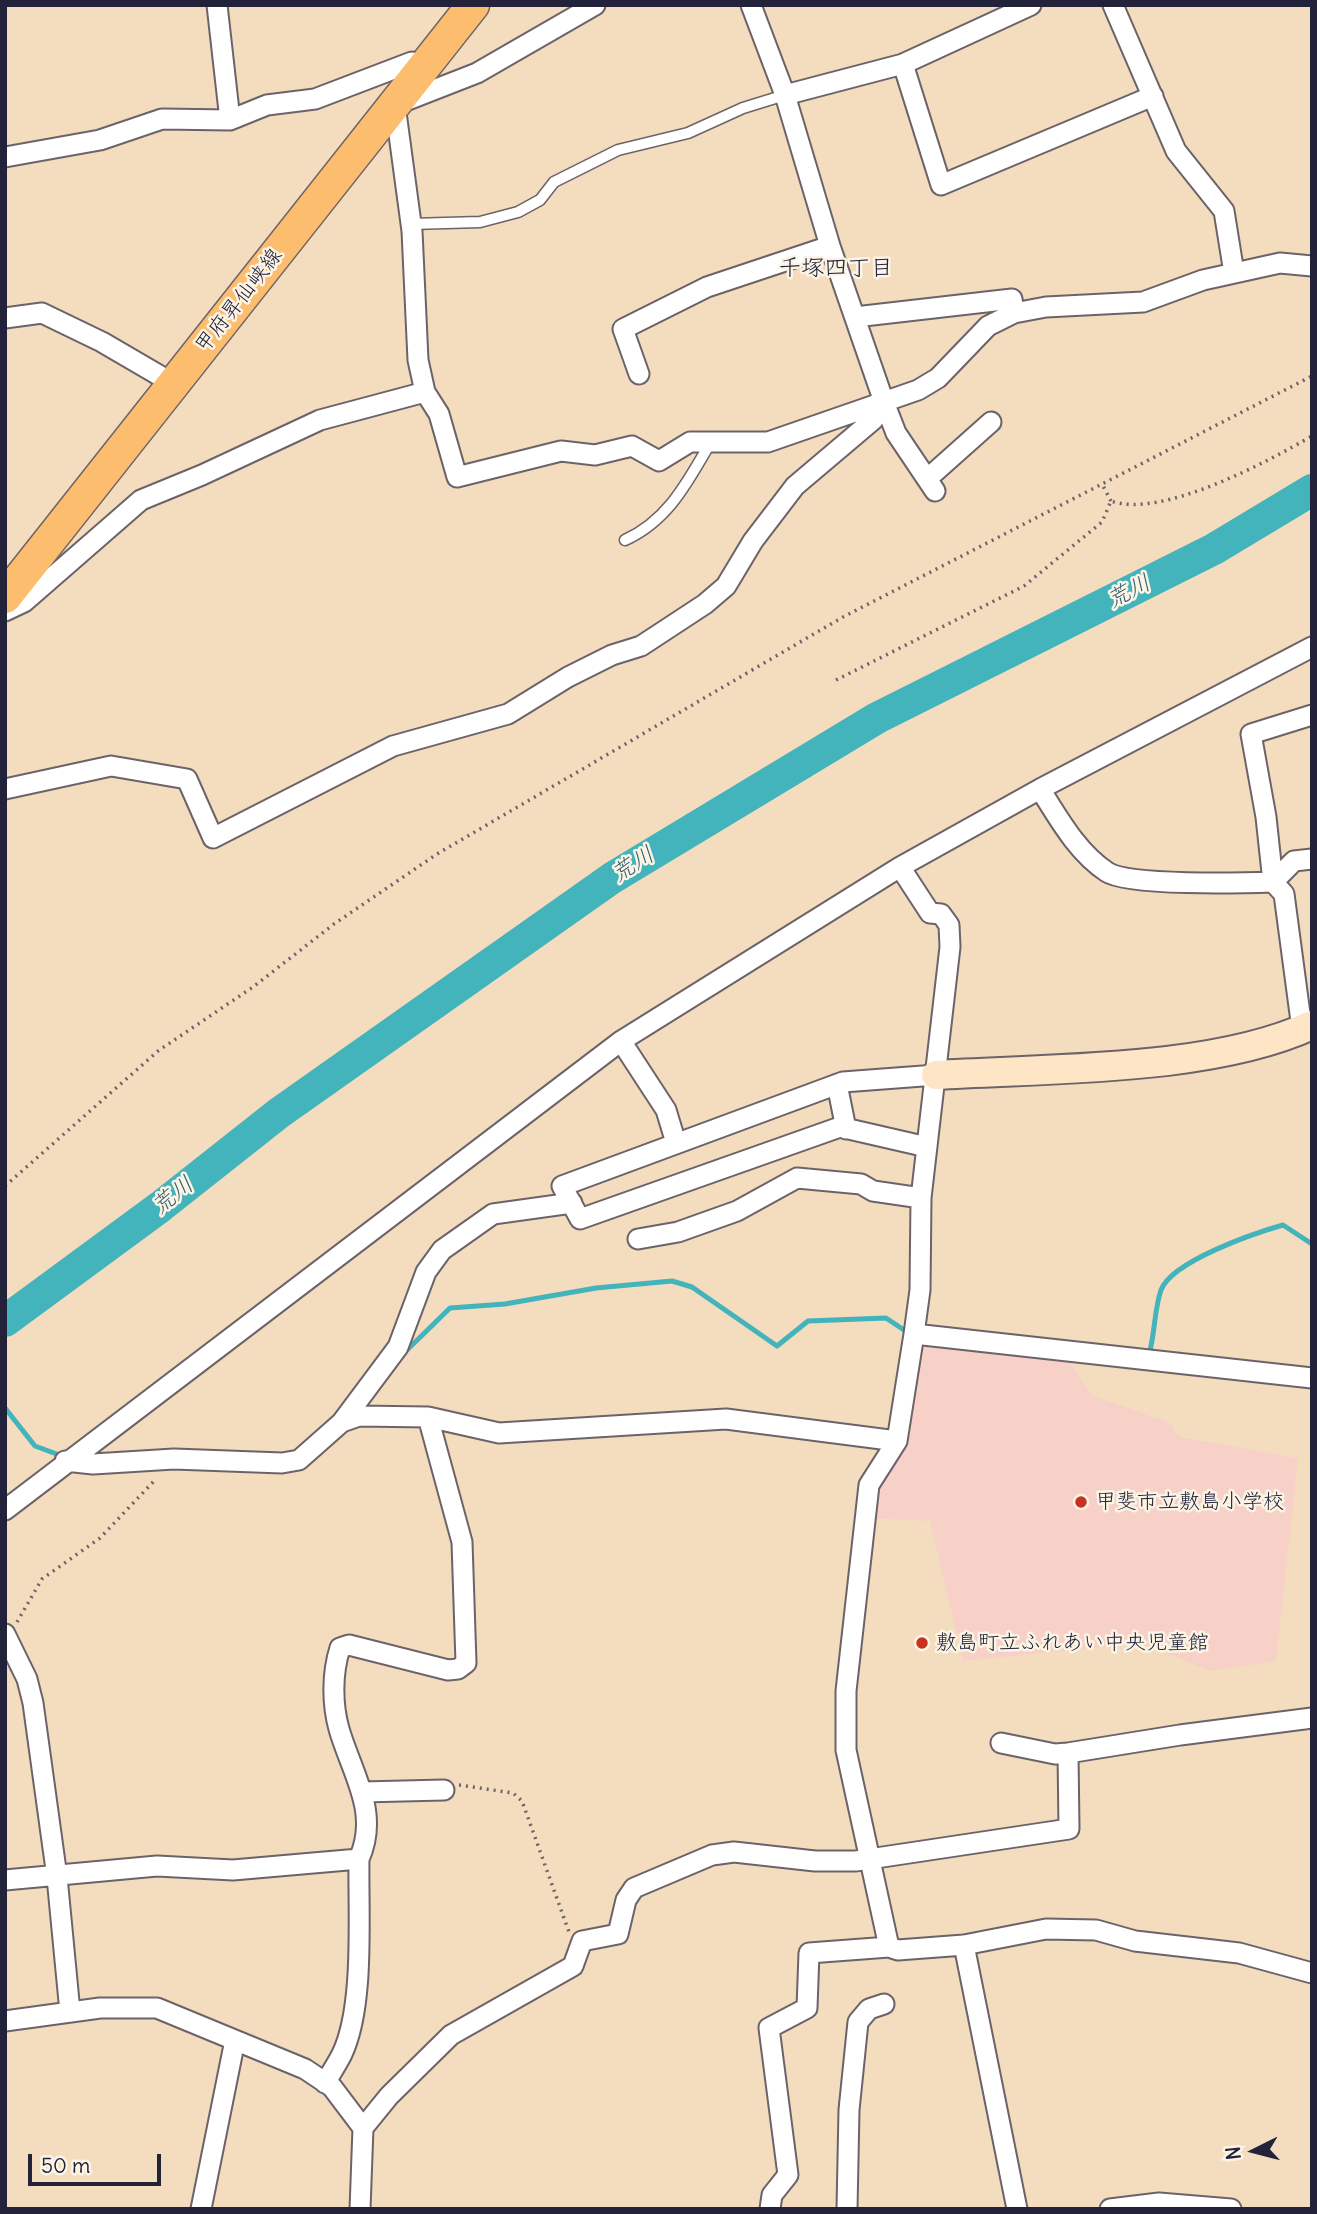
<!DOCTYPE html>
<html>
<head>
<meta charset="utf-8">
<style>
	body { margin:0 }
	#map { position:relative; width:1317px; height:2214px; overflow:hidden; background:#f4dcbe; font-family:Delius,sans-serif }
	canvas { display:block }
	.frame { position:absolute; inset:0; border:7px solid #22223b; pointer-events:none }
	.north { position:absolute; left:1219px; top:2116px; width:70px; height:70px; -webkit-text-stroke:5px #fcf5e5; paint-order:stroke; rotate:264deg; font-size:19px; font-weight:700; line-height:28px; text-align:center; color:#22223b }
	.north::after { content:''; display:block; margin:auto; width:24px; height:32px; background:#22223b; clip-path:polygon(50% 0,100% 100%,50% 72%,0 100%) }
	.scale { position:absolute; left:28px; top:2154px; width:133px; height:32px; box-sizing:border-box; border:4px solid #22223b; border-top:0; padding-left:9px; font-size:21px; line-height:24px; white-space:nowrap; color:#22223b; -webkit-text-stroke:5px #fcf5e5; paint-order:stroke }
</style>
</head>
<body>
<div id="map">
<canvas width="1317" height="2214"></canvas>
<div class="frame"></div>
<div class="north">N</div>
<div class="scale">50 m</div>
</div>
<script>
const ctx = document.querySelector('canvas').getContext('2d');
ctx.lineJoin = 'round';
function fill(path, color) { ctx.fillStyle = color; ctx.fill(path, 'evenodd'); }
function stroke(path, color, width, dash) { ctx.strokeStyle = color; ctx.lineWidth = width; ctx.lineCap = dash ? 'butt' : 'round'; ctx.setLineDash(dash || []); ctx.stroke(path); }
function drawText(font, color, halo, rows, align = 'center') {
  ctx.font = font + ' Delius,"Klee One",sans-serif'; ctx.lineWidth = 5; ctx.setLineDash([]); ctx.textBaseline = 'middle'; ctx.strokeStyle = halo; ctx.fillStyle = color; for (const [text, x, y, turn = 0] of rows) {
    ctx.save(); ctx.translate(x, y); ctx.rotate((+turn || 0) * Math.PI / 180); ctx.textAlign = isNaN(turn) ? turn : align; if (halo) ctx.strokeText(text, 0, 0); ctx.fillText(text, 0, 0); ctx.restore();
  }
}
const built = new Path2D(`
	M914,1334L1063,1350L1091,1395L1170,1423L1179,1437L1298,1458L1276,1661L1211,1671L1140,1643L963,1661L930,1521L867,1518L869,1485L897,1441Z`);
const stream = new Path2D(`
	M405,1352L450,1308L505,1304L596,1288L672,1281L692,1287L777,1346L808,1321L886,1318L910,1334
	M1149,1354C1155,1335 1154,1310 1161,1290C1172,1261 1255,1233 1283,1225L1312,1244
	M5,1408L35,1446L62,1456`);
const river = new Path2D(`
	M5,1321L160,1207L279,1113L612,878L877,718L1214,549L1312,490`);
const path = new Path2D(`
	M1111,501L1102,484L1312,376
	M836,680L1024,586L1102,522L1111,501C1161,519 1267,462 1312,436
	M5,1186L158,1051L253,987L334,924L437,854L843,617L1102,484
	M17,1622L42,1579L100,1538L156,1479
	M459,1785L513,1793L522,1801L569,1932`);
const lane = new Path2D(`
	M411,224L480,222L518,212L540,200L554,182L618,150L688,133L743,108L785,95
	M625,540C669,520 688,481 712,440`);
const street = new Path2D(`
	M217,5L230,120
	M595,5L477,73L395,105L412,231L418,360L425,392L439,414L457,477L561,451L595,455L632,446L659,461L690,442H768L918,390L938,378L988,326L1014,313L1046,307L1143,302L1203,280L1280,263L1312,266
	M751,5L785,95L830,246L884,402L896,433L935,491
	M1113,5L1176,151L1224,211L1234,273
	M903,64L941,185L1153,96
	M785,95L903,64L1031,5
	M5,157L100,140L162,119L230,120L267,105L315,99L412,62L424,68
	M855,317L1012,299L1014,313
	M5,318L42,313L102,342L174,384
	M639,374L623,329L707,287L830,246
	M927,479L991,422
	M5,611L24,602L141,500L202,475L320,420L425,392
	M5,789L111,766L187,779L213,838L393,746L508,714L568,677L612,655L641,646L705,604L726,586L753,541L795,486L873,420L884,402
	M1040,789C1059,819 1077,852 1107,872C1128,886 1243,883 1273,882L1294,861L1312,859
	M900,867L930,913L941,914L949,925L950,947L921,1198L920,1290L914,1334L897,1441L869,1485L846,1691V1750L889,1947L898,1950L964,1945L1046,1929L1096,1930L1135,1941L1239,1953L1312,1973
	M1302,1029L1284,894L1273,882L1266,817L1251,734L1312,715
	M621,1041L666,1110L676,1143
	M837,1084L846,1129
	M927,1147L840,1127L580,1219L562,1186L843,1082L936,1075
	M638,1239L678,1232L737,1211L797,1178L861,1184L873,1191L921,1198
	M914,1334L1312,1378
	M342,1422L398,1347L426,1272L442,1250L493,1214L572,1203
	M65,1461L93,1464L174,1459L282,1463L299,1460L342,1422L359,1416L428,1417L499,1433L726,1419L897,1441
	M5,1510L621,1041L900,867L1040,789L1312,647
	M5,1634L27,1679L33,1703L57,1877L70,2012
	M1001,1743L1055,1754L1068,1753L1180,1735L1312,1718
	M362,1792L444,1790
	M5,1880L157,1866L233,1870L359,1859
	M964,1945L1017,2209
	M5,2021L100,2008H157L305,2069L332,2087L363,2128
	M325,2083C331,2073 337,2064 342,2054C365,2006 358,1913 359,1859C380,1812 352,1774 339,1729C332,1704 332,1673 340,1648L349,1645L448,1670L458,1669L466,1663L462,1542L428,1417
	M201,2209L235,2040
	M360,2209L363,2128L389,2096L451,2035L573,1966L582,1941L618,1934L626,1900L634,1888L712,1855L734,1852L815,1861H856L1069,1829L1068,1753
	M770,2209L772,2195L788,2175L769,2028L807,2008L809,1953L889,1947
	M847,2209L849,2110L858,2022L869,2009L884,2004
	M1110,2209L1159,2203L1231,2209`);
const secondary = new Path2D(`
	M936,1075C1048,1068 1211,1072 1312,1025`);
const primary = new Path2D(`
	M5,597L473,5`);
const markers = [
	[1081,1502,7,"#c8321e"],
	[922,1643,7,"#c8321e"]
];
const streetNames = [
	["甲府昇仙峡線",239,301,-52]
];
const poiNames = [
	["甲斐市立敷島小学校",1095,1502],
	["敷島町立ふれあい中央児童館",936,1643]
];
const neighbourhoodNames = [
	["千塚四丁目",836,268]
];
const waterNames = [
	["荒川",1129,592,-27],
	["荒川",633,865,-32],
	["荒川",173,1196,-38]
];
fill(built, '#f7d1c7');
stroke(stream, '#43b3bc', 5);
stroke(river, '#43b3bc', 32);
stroke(lane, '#6c6369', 13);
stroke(street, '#6c6369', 23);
stroke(secondary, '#6c6369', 32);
stroke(primary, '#6c6369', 35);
stroke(path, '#6c6369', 3.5, [2, 5]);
stroke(lane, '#fff', 10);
stroke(street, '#fff', 19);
stroke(secondary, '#fee5c5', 28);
stroke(primary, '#fcbd6f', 32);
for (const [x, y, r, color] of markers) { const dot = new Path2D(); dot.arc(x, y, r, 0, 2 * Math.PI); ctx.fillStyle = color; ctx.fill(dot); stroke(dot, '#fcf5e5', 2.5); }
drawText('21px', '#22223b', '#fcf5e5', streetNames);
drawText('21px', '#22223b', '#fcf5e5', poiNames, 'left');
drawText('23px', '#22223b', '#fcf5e5', neighbourhoodNames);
drawText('italic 23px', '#2f5c6f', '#fcf5e5', waterNames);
</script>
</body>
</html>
